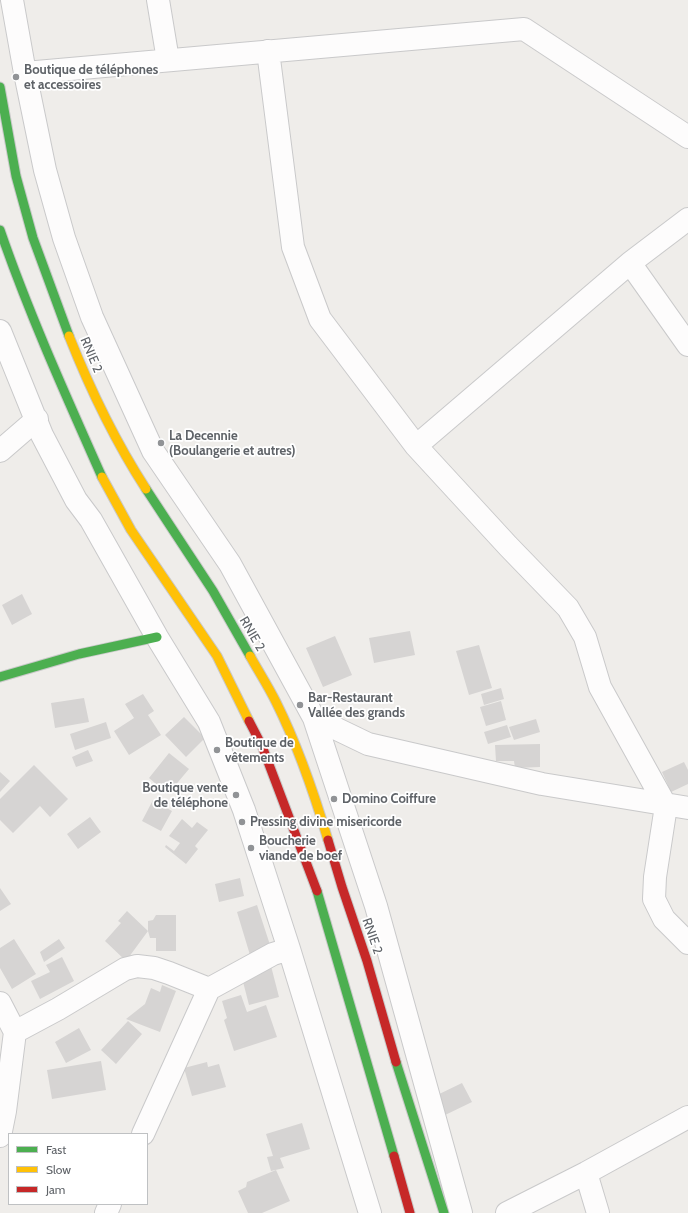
<!DOCTYPE html>
<html>
<head>
<meta charset="utf-8">
<style>
	body { margin:0 }
	#map { position:relative; width:688px; height:1213px; overflow:hidden; background:#efedea; font-family:Cabin,sans-serif }
	canvas { display:block }
	.legend { position:absolute; left:8px; top:1133px; width:140px; height:72px; box-sizing:border-box; background:#fff; border:1px solid #bfc1c3; margin:0; padding:5px 7px; list-style:none; font-size:12px; color:#5f6368 }
	.legend li { display:flex; align-items:center; gap:8px; height:20px }
	.legend b { width:20px; border:1px solid #bfc1c3 }
</style>
</head>
<body>
<div id="map">
<canvas width="688" height="1213"></canvas>
<ul class="legend">
<li><b style="height:5px;background:#4caf50"></b>Fast</li>
<li><b style="height:5px;background:#ffc107"></b>Slow</li>
<li><b style="height:5px;background:#c62828"></b>Jam</li>
</ul>
</div>
<script>
const ctx = document.querySelector('canvas').getContext('2d');
ctx.lineJoin = 'round';
function fill(path, color) { ctx.fillStyle = color; ctx.fill(path, 'evenodd'); }
function stroke(path, color, width, dash) { ctx.strokeStyle = color; ctx.lineWidth = width; ctx.lineCap = dash ? 'butt' : 'round'; ctx.setLineDash(dash || []); ctx.stroke(path); }
function drawText(font, color, halo, rows, align = 'center') {
  ctx.font = font + ' Cabin,sans-serif'; ctx.lineWidth = 3.5; ctx.setLineDash([]); ctx.textBaseline = 'middle'; ctx.strokeStyle = halo; ctx.fillStyle = color; for (const [text, x, y, turn = 0] of rows) {
    ctx.save(); ctx.translate(x, y); ctx.rotate((+turn || 0) * Math.PI / 180); ctx.textAlign = isNaN(turn) ? turn : align; if (halo) ctx.strokeText(text, 0, 0); ctx.fillText(text, 0, 0); ctx.restore();
  }
}
const building = new Path2D(`
	M22,594L32,614L12,625L2,605Z
	M410,631L415,655L374,663L369,638Z
	M335,636L352,675L323,687L306,648Z
	M479,645L492,688L469,695L456,651Z
	M501,688L504,699L484,705L481,694Z
	M143,694L154,711L148,715L161,735L129,755L114,731L134,718L125,704Z
	M84,698L89,722L55,728L51,703Z
	M501,701L506,720L486,726L480,707Z
	M184,717L205,738L186,757L165,735Z
	M536,719L540,732L514,740L509,727Z
	M106,722L111,738L75,750L70,734Z
	M507,725L511,737L488,744L484,732Z
	M540,744V767L515,768L514,761H496L495,745Z
	M88,750L93,761L76,767L72,757Z
	M169,753L189,769L168,794L149,778Z
	M684,762L688,770V784L671,792L662,772Z
	M34,765L68,799L50,817L40,806L13,833L0,820V799Z
	M0,772L10,781L0,792Z
	M153,800L172,811L161,831L142,821Z
	M90,817L101,832L78,849L67,834Z
	M182,819L192,828L197,822L208,830L195,846L198,849L186,864L165,847L166,845L174,851L180,843L169,836Z
	M240,878L244,896L219,902L215,884Z
	M0,888L11,904L0,911Z
	M257,905L271,948L250,955L237,912Z
	M127,911L148,931V921L153,920L156,915H176V951H156V938H150L148,931L126,961L105,941L121,923L118,921Z
	M14,939L36,974L12,989L0,968V948Z
	M59,939L65,948L44,962L40,952Z
	M62,957L74,981L40,999L31,981L50,972L46,965Z
	M271,966L279,997L249,1005L241,974Z
	M162,985L176,991L160,1032L126,1019L145,1004L151,988L160,992Z
	M241,995L247,1012L266,1005L277,1037L234,1051L224,1020L227,1018L222,1001Z
	M128,1021L142,1034L116,1064L101,1050Z
	M79,1028L91,1050L66,1063L55,1042Z
	M101,1061L106,1090L52,1099L47,1070Z
	M207,1062L208,1067L219,1064L226,1087L192,1096L184,1068Z
	M462,1083L472,1102L441,1117L431,1098Z
	M302,1123L310,1149L280,1158L284,1168L271,1171L267,1157L273,1156L266,1134Z
	M276,1170L290,1201L262,1213H248L238,1191L246,1187L247,1182Z`);
const street = new Path2D(`
	M12,0L25,73L45,170L64,238L92,317L153,451L230,564L314,718L376,906L461,1213
	M158,0L168,60
	M268,51L293,247L320,319L416,446L508,546L568,608L585,637L600,687L666,806L655,877L654,899L664,919L688,943
	M25,73L524,29L688,137
	M630,263L688,345
	M0,331L42,435L76,500L91,520L157,637L209,722L244,810L289,949L370,1213
	M416,446L630,263L688,219
	M0,451L37,419
	M314,718L368,744L542,784L688,808
	M0,1003L15,1032L5,1111L0,1136
	M15,1032L58,1009L125,969L137,966L154,968L169,973L209,989L273,954L289,949
	M143,1134L209,989
	M586,1173L598,1213
	M106,1213L110,1204
	M507,1213L586,1173L688,1117`);
const fast = new Path2D(`
	M0,87L16,176L33,238L69,336
	M0,230C29,314 66,396 102,477
	M146,489L213,591L250,656
	M0,677L79,654L157,637
	M317,891L394,1156
	M396,1062L444,1213`);
const slow = new Path2D(`
	M69,336C90,389 115,441 146,489
	M102,477L131,530L217,656L249,721
	M250,656C259,672 268,686 276,702C298,746 314,793 328,840`);
const jam = new Path2D(`
	M249,721L262,746L317,891
	M328,840L342,887L367,961L396,1062
	M394,1156L410,1213`);
const markers = [
	[16,77,4,"#919396"],
	[161,443,4,"#919396"],
	[300,705,4,"#919396"],
	[217,750,4,"#919396"],
	[236,795,4,"#919396"],
	[334,799,4,"#919396"],
	[242,822,4,"#919396"],
	[251,848,4,"#919396"]
];
const poiNames = [
	["Boutique de téléphones",24,70],
	["et accessoires",24,85],
	["La Decennie",169,436],
	["(Boulangerie et autres)",169,451],
	["Bar-Restaurant",308,698],
	["Vallée des grands",308,713],
	["Boutique de",225,743],
	["vêtements",225,758],
	["Boutique vente",228,788,"right"],
	["de téléphone",228,803,"right"],
	["Domino Coiffure",342,799],
	["Pressing divine misericorde",250,822],
	["Boucherie",259,841],
	["viande de boef",259,856]
];
const streetNames = [
	["RNIE 2",91,355,67],
	["RNIE 2",252,634,60],
	["RNIE 2",372,936,71]
];
fill(building, '#d6d4d3');
stroke(street, '#c9c9ca', 24);
stroke(fast, '#c9c9c9', 11);
stroke(slow, '#c9c9c9', 11);
stroke(jam, '#c9c9c9', 11);
stroke(street, '#fdfcfc', 22);
stroke(fast, '#4caf50', 9);
stroke(slow, '#ffc107', 9);
stroke(jam, '#c62828', 9);
for (const [x, y, r, color] of markers) { const dot = new Path2D(); dot.arc(x, y, r, 0, 2 * Math.PI); ctx.fillStyle = color; ctx.fill(dot); stroke(dot, '#fff', 1.5); }
drawText('bold 13px', '#5f6368', '#fff', poiNames, 'left');
drawText('13px', '#5f6368', '#fff', streetNames);
</script>
</body>
</html>
